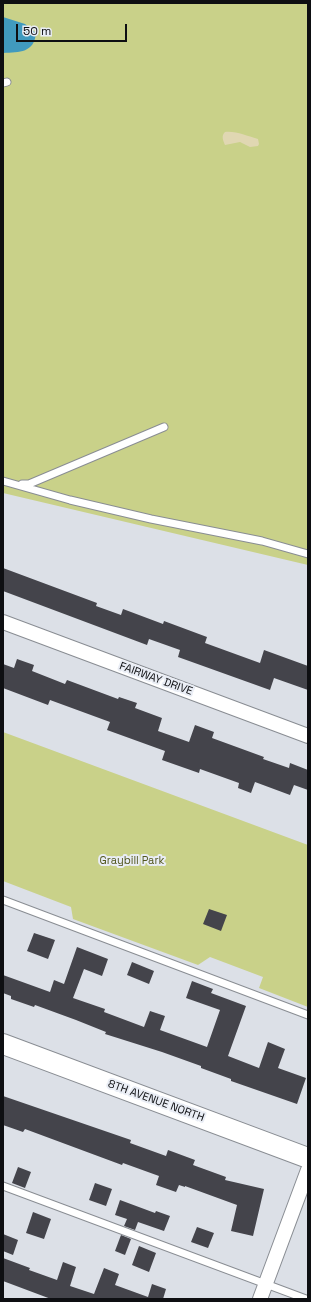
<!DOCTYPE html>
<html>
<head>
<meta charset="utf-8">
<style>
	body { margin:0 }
	#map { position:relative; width:311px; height:1302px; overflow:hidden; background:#dce0e7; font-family:"Space Grotesk",sans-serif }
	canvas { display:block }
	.frame { position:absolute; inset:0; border:4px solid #0e0f12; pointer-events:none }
	.scale { position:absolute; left:16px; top:24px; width:111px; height:18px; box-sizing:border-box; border:2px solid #0e0f12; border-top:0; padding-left:5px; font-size:12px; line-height:14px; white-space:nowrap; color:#0e0f12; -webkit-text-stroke:3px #e9edf5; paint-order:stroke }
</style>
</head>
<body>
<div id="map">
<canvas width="311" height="1302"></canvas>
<div class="frame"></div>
<div class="scale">50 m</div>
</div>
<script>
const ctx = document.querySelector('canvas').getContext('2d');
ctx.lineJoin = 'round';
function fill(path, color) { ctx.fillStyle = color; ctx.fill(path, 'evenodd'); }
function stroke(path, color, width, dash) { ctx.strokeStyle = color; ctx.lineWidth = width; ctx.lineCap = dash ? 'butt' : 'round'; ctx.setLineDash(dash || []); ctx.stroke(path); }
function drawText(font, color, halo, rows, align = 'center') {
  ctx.font = font + ' "Space Grotesk",sans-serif'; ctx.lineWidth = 4; ctx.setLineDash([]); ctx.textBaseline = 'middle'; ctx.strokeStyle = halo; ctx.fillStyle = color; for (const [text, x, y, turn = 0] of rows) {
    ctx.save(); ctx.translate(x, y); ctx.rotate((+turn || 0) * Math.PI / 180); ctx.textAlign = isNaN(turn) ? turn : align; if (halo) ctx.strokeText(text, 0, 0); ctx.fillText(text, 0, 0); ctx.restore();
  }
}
const green = new Path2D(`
	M3,3H308V565L3,493Z
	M3,732L308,845V1007L259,988L263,977L210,957L198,965L73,919L71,907L3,881Z`);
const sand = new Path2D(`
	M225,132C237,131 246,136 258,139L259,144L258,146L250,147L240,142L225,145C223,140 221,136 225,132Z`);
const water = new Path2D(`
	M3,17L25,24L36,33C34,53 20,52 3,53Z`);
const building = new Path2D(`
	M3,568L97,603L96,606L121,615L123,609L163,624L164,621L207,637L205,643L260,663L264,650L308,666V690L274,678L270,690L178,657L180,650L149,639L147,645L3,591Z
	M17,659L34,665L32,671L65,684L67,680L118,699L119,697L137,703L135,708L162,718L158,731L189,742L195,725L214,732L212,738L264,757L263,759L289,768L290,763L308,770V790L294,785L290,795L255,782L251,793L238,788L239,783L200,769L199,773L162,760L165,751L107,730L110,722L50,700L48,705L3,688V664L14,668Z
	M209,909L227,915L221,931L203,924Z
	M34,933L55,940L48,959L27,951Z
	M77,947L108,959L102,976L84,969L73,998L105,1009L104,1012L144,1027L150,1011L165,1016L160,1030L207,1047L220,1010L186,998L192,981L213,989L211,993L246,1006L228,1056L259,1068L268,1042L285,1049L278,1068L306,1078L297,1104L231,1081V1079L201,1068V1066L162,1052L105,1034L106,1032L76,1020L35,1005L34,1007L11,999V996L3,993V975L50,992L54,980L64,984Z
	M132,962L154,971L149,984L127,975Z
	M3,1096L131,1140L130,1143L166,1156L168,1150L195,1160L193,1165L226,1177L225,1180L264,1189L253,1236L231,1231L237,1205L185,1186V1187L179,1185L176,1192L156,1185L159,1176L123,1163L122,1165L25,1129L23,1132L3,1125Z
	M18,1167L31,1172L25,1188L12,1183Z
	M95,1183L112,1189L106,1206L89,1200Z
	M120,1200L155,1213L156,1211L170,1216L164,1231L138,1222L135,1230L124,1226L127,1219L115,1215Z
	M33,1212L51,1219L44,1239L26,1233Z
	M197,1227L214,1233L208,1248L191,1242Z
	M3,1234L18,1240L13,1255L3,1251Z
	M121,1235L131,1239L125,1255L115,1251Z
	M139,1246L156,1253L149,1272L132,1265Z
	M3,1258L30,1268L29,1270L57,1280L63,1262L76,1267L70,1286L94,1294L104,1268L119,1274L115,1285L148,1297L152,1284L166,1289L163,1299H51L3,1281Z`);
const lane = new Path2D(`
	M3,83L7,82
	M3,481L70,500L151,519L262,541L308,554
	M22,484H29L164,427
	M3,900L308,1015
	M3,1186L306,1299`);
const street = new Path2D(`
	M3,622L308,736
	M260,1299L308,1170`);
const secondary = new Path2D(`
	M3,1044L308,1158`);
const streetNames = [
	["FAIRWAY DRIVE",156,679,20],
	["8TH AVENUE NORTH",156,1101,20]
];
const parkNames = [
	["Graybill Park",132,861]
];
fill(green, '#c9d189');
fill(sand, '#e0d7b2');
fill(water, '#419abe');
fill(building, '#44444b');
stroke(lane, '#898d93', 9);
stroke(street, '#898d93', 16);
stroke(secondary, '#898d93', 22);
stroke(lane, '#fff', 7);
stroke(street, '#fff', 14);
stroke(secondary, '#fff', 20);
drawText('11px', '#0e0f12', '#e9edf5', streetNames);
drawText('11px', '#51561e', '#e9edf5', parkNames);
</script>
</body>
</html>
